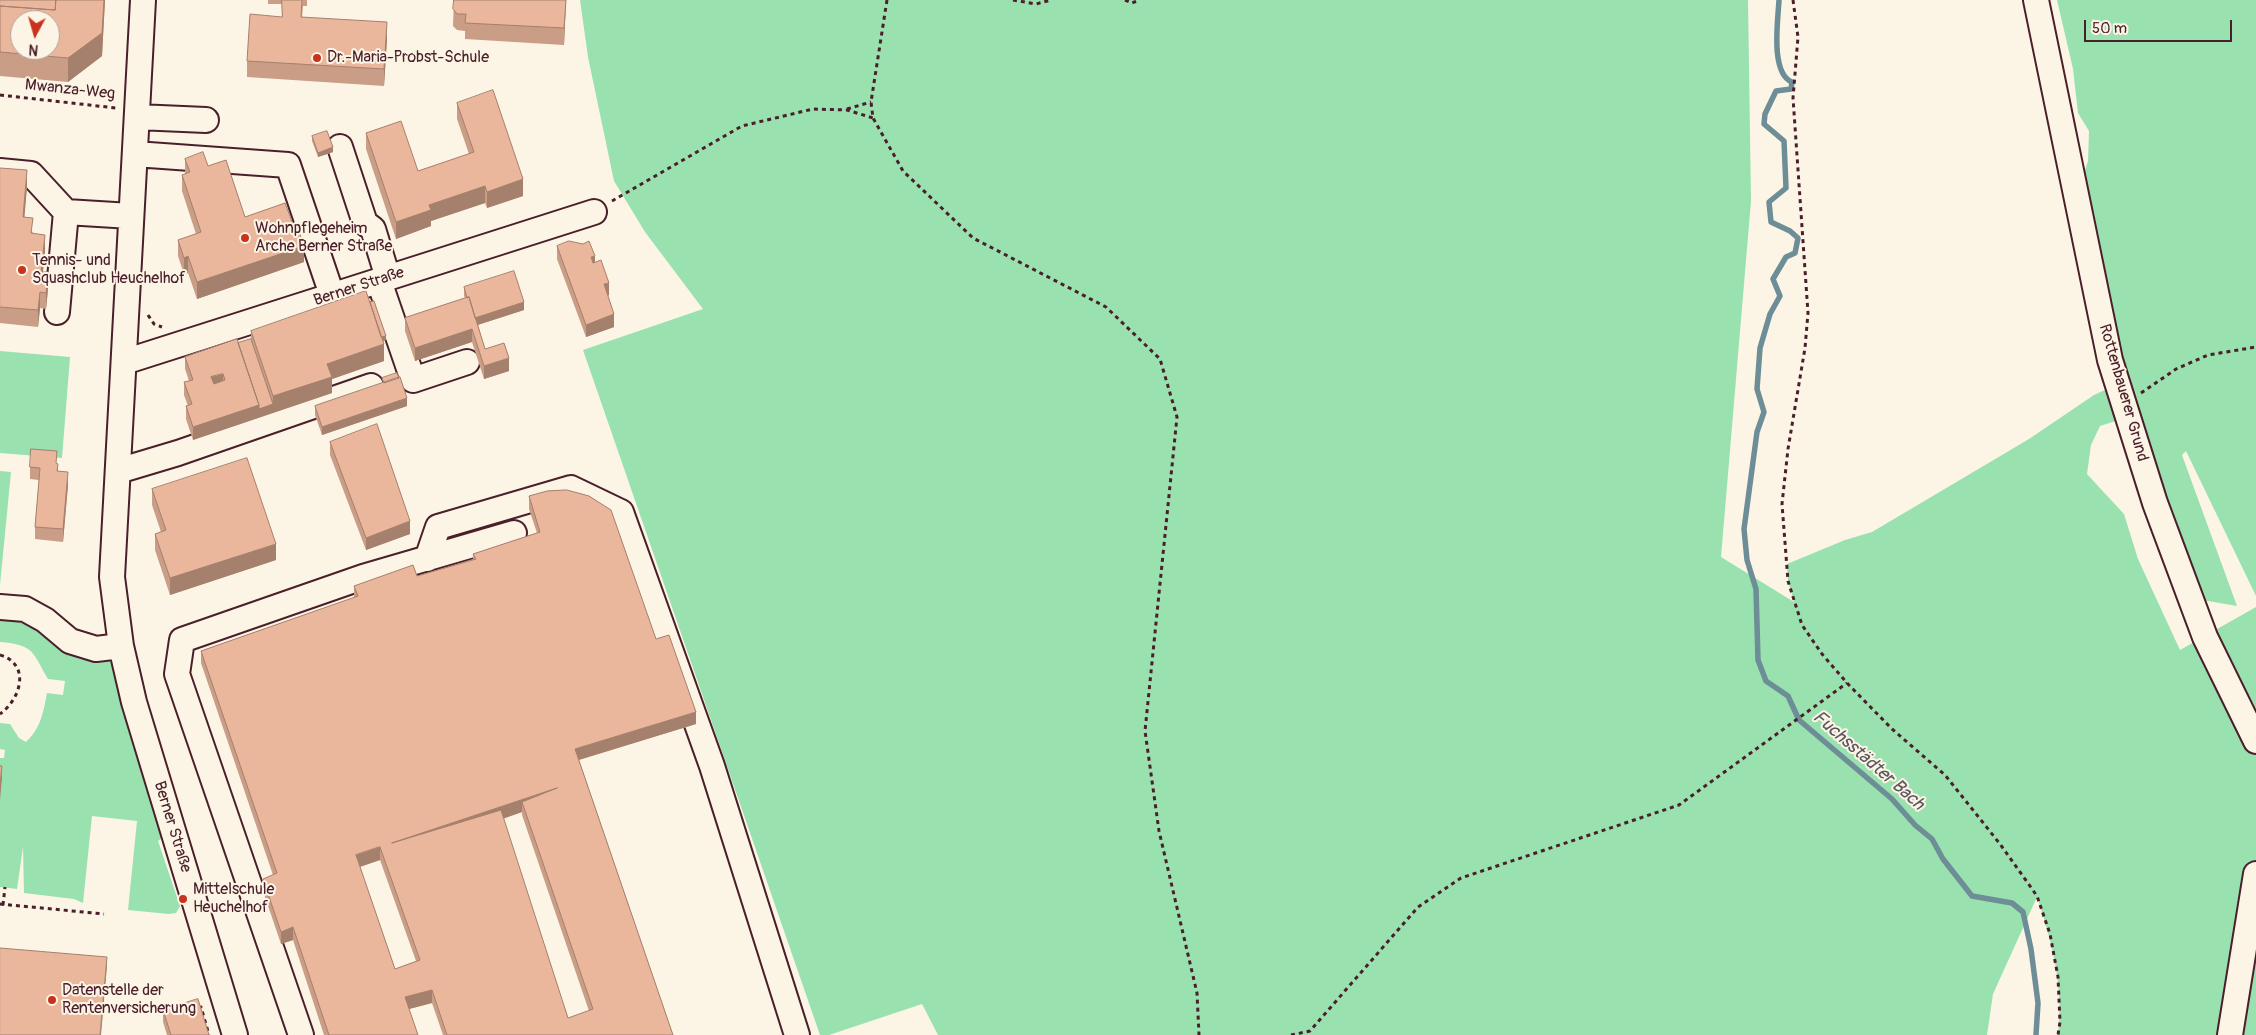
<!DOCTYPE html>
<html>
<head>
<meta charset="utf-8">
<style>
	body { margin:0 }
	#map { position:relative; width:2256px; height:1035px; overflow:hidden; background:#fcf5e5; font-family:Pangolin,sans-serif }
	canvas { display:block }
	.north { position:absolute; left:10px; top:10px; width:50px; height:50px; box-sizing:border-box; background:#fcf5e5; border:1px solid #b59f9b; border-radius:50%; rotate:186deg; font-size:14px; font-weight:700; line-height:20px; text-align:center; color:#4a1f2b }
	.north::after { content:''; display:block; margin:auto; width:18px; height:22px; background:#c8321e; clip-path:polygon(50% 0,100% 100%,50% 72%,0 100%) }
	.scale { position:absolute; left:2084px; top:20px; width:148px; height:22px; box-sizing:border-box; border:2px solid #4a1f2b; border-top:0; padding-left:6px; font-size:15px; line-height:18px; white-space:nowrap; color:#4a1f2b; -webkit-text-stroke:4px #fcf5e5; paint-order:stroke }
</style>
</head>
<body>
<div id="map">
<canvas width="2256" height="1035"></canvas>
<div class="north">N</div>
<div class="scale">50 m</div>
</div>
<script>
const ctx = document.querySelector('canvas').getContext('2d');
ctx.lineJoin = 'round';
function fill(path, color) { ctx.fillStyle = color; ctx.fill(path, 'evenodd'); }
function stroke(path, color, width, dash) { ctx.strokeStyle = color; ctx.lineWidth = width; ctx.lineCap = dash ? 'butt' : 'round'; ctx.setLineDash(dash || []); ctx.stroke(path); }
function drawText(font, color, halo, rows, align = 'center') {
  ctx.font = font + ' Pangolin,sans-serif'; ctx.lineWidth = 4; ctx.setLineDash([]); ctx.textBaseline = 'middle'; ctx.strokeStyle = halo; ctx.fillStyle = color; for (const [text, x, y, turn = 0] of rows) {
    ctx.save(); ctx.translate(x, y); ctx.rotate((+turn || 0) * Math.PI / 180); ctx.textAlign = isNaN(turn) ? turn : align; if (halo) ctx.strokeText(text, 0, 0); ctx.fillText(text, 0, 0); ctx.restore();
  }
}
const green = new Path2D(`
	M580,0H1748L1751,201L1721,557L1794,602L1788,581L1787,564L1845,540L1872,532L2029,439L2094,395L2118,384L2077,195L2088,161L2089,131L2078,113L2073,69L2057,0H2256V596L2186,451L2182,455L2237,606L2202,600L2128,417L2100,426L2091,445L2087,474L2124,514L2138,559L2180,650L2256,607V1035H2058C2064,988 2052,941 2037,897L1993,994L1987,1035H938L922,1004L829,1035H820L583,350L703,309L645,232L614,181L588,57Z
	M0,351L70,357L62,458L0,453Z
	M0,471L11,472L0,585Z
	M10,615L96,657L115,663L164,837L158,841L180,906L176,913L169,914L128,910L137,821L92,816L83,903L74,899L24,893L23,847L17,889L0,887V758H4L5,750L0,749V723L10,724L19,738L26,742C41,728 43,713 47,693L63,695L65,681L48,679C32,652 35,645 0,642V618Z`);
const stream = new Path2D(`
	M1779,0C1778,20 1770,73 1792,82L1791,89L1776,91L1765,114L1764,124L1784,141L1786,188L1769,202L1771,222L1790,231L1798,238L1795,253L1786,257L1773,279L1780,296L1770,314L1760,348L1757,389L1764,412L1757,432L1744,529L1747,560L1756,589L1758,660L1766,681L1788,696L1799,720L1892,799L1915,825L1932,839L1943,859L1972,896L2012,903L2023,912L2031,949L2038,1003L2036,1035`);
const path = new Path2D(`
	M887,0L871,102L873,118L903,171L973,238L1106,307L1160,359L1177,417L1145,731L1159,831L1197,993L1199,1035
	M1013,0L1036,4L1051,0
	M1125,0L1132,3L1139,0
	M1793,0L1798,37L1793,98L1808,313L1805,348L1788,449L1782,504L1788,581L1802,625L1822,654L1847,683L1892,729L1945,775L2000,844L2037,896L2050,934L2058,977L2060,1022L2058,1035
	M0,95L116,108
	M847,109L871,102
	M612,201L742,126L813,109L847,110L873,118
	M148,315L154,324L162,327
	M2141,393L2176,369L2208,355L2256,347
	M0,655C31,664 21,699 0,714
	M0,904L104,914
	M3,905L5,887
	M198,1008L201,1007L209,1035
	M1291,1035L1310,1031L1418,907L1461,878L1679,805L1847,683`);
const minor = new Path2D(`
	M143,0L112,577L121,646L134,702L235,1035
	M2036,0L2110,360L2155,503L2205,637L2256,741
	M137,117L206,120
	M340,147L365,223L373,229L388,278
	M135,154L288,165L332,295
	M0,171L31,174L66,212L131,216
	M379,281L413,380L467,362
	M57,312L66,212
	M124,362L594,212
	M118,471L178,453L371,386
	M427,559L438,527L571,488L621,512L712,766L797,1035
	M0,607L25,609L45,620L70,641L96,649L121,646
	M301,1035L177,674L182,640L363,577L514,533
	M2230,1035L2256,874`);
const wall = new Path2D(`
	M0,0H105L102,56L68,82L0,76Z
	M268,0H307V6H303L302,17L387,39L384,86L247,77V61L282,17V4H268Z
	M454,0H566L564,45L465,39V31L457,30L453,26Z
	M457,103L523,196L487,208L485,203L431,221V226L396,239L366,149V133L418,171L469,154L457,119Z
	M312,136L333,152L318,157L312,141Z
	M185,159L208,166L245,217L304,262L197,299L188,273L184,274L178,256V240L196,234L182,191V175L185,174Z
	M0,168L27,187L24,217L33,233L45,251L43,272L48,289L46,309L40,308L38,327L0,323Z
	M557,246L595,263L609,295L608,296L614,327L586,337L557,259Z
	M464,287L524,310L478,325L485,349L509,371L484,379L472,342L415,361L405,331V318L465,298L464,296Z
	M370,302L386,340L383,341L384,361L332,379V393L193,440L186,419V406H188L184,395V382L189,381L185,369V357L238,343L251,339V331Z
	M382,378L407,406L322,435L315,415V406L383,383Z
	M330,442L410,534L366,550L330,455Z
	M57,463L58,471L68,485L63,542L35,539V527L39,480L30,479V467Z
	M152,489L276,560L170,595L155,550V534L161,532L152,505Z
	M529,496L656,639L696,724L579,760L673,1035H443L432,1003L409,1009L418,1035H324L293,940L281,944L263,891V879L273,875L201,663V651L354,598V586L417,576L473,559V554L537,533L529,509ZM522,812V815L589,1011L568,1018L503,819ZM380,860L416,961L395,969L360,867Z
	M163,1010L209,1035H167L163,1022Z`);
const shadedWall = new Path2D(`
	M104,0H105L102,56L68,82V58Z
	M566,0L564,45V28Z
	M387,22V39L384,86V69Z
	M333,147V152L318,157V153Z
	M27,170V187L23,234V217Z
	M523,179V196L487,208V192Z
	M485,186V203L431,221V226L396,239V222L429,205Z
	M45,235V251L41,288V272Z
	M304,246V262L197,299V282Z
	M188,256V273L184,274V258Z
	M595,256V269L591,257Z
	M48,272V289L46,309V293Z
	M609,283V295L604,297V284Z
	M40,292V308L38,327V310Z
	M524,302V310L474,326V318Z
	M614,314V327L586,337V325Z
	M472,329V342L415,361V348Z
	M386,336V340L377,343V338Z
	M384,344V361L332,379V393L193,440V427L259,405L273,404V396L327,364Z
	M509,358V371L484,379V366Z
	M223,374V386L211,389V377Z
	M407,398V406L322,435V427Z
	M68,472V485L63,542V529Z
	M410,521V534L366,550V538Z
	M276,544V560L170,595V578Z
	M696,712V724L575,761V749Z
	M2,766V778L0,800V787Z
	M557,788L522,802V812L392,856V843Z
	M380,847V860L356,868V855Z
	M293,927V940L281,944V932Z
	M107,957V966L101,1035H100Z
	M432,990V1003L405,1010V997Z`);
const building = new Path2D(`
	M0,0H56L55,10L0,6Z
	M56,0H104L102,33L68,58L0,52V6L55,10ZM20,20H50V50H20Z
	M282,0H302L301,17L387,22L384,69L247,61L250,14L282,17Z
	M454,0H566L564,28L465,23L466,14H457L453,9Z
	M493,90L523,179L487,192L485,186L429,205L431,210L396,222L366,133L401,121L418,171L474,152L457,103Z
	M327,131L333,147L318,153L312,136Z
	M203,152L208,166L226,160L245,217L285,203L294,227L297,226L304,246L197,282L188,256L184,258L178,240L201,232L182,175L190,172L185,159Z
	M0,168L27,170L23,217L33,218L31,233L45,235L41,272H48L46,293L40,292L38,310L0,307Z
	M569,241L583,244L589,241L595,256L591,257L593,263L601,260L609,283L604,284L614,314L586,325L557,246Z
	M514,271L524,302L475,318L469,297L467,298L464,287Z
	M366,291L384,344L327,364L332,377L273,396L251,331Z
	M469,297L485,349L504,343L509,358L484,366L472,329L415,348L405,318Z
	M374,301L386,336L381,337L370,302Z
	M237,339L259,405L193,427L186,406L192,404L184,382L193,380L185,357ZM223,374L225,380L214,384L211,377Z
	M251,339L273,404L259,409V405L238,343Z
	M397,373L399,378L384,383L382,378Z
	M400,377L407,398L322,427L315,406Z
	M377,424L410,521L366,538L330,442Z
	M31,449L57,451L56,463L58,464L57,471L68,472L63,529L35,527L40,468L30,467Z
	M247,458L276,544L170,578L155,534L166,530L152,489Z
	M567,490L589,496L611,510L656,639L669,635L696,712L575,749L673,1035H447L432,990L405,997L418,1035H329L293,927L281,932L263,879L277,873L201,651L358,596L354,586L413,565L417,576L476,559L473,554L540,532L529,496L547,491ZM557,788L522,802L593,1009L568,1018L501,810L392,843ZM380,847L420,960L395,969L356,855Z
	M0,766H2L0,787Z
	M0,948L107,957L100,1035H0Z
	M198,999L209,1035H171L163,1010Z`);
const markers = [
	[317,58,5,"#c8321e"],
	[245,238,5,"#c8321e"],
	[22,270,5,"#c8321e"],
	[183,899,5,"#c8321e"],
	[52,1000,5,"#c8321e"]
];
const poiNames = [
	["Dr.-Maria-Probst-Schule",327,58],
	["Wohnpflegeheim",255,229],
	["Arche Berner Straße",255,247],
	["Tennis- und",32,261],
	["Squashclub Heuchelhof",32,279],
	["Mittelschule",193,890],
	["Heuchelhof",193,908],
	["Datenstelle der",62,991],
	["Rentenversicherung",62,1009]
];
const streetNames = [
	["Mwanza-Weg",70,90,6],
	["Berner Straße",359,287,-18],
	["Rottenbauerer Grund",2123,393,74],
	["Berner Straße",172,827,73]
];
const waterNames = [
	["Fuchsstädter Bach",1868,761,41]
];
fill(green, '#99e1af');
stroke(stream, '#6d8d97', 5.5);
stroke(minor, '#4a1f2b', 28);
stroke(path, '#4a1f2b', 3, [4, 4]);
stroke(minor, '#fcf5e5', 24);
fill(wall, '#c99d86');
fill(shadedWall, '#a4806d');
fill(building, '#eab79c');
stroke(building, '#a4806d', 1);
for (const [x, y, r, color] of markers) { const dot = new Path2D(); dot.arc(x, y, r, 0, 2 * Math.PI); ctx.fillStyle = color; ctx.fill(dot); stroke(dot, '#fcf5e5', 2); }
drawText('16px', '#4a1f2b', '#fcf5e5', poiNames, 'left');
drawText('16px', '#4a1f2b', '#fcf5e5', streetNames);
drawText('italic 18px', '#5c5661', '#fcf5e5', waterNames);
</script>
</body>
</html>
